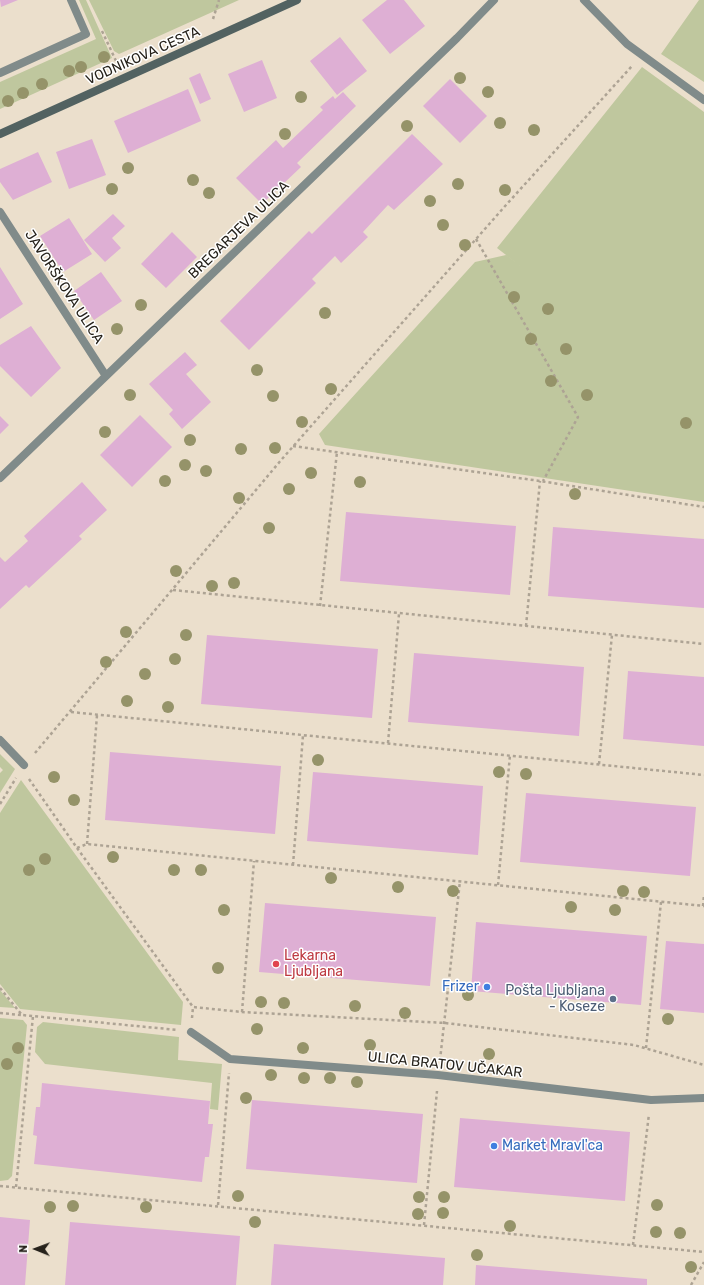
<!DOCTYPE html>
<html>
<head>
<meta charset="utf-8">
<style>
	body { margin:0 }
	#map { position:relative; width:704px; height:1285px; overflow:hidden; background:#ebdfcc; font-family:Rubik,sans-serif }
	canvas { display:block }
	.north { position:absolute; left:16px; top:1229px; width:40px; height:40px; -webkit-text-stroke:3px #fff; paint-order:stroke; rotate:271deg; font-size:11px; font-weight:700; line-height:16px; text-align:center; color:#26221b }
	.north::after { content:''; display:block; margin:auto; width:14px; height:18px; background:#26221b; clip-path:polygon(50% 0,100% 100%,50% 72%,0 100%) }
</style>
</head>
<body>
<div id="map">
<canvas width="704" height="1285"></canvas>
<div class="north">N</div>
</div>
<script>
const ctx = document.querySelector('canvas').getContext('2d');
ctx.lineJoin = 'round';
function fill(path, color) { ctx.fillStyle = color; ctx.fill(path, 'evenodd'); }
function stroke(path, color, width, dash) { ctx.strokeStyle = color; ctx.lineWidth = width; ctx.lineCap = dash ? 'butt' : 'round'; ctx.setLineDash(dash || []); ctx.stroke(path); }
function drawText(font, color, halo, rows, align = 'center') {
  ctx.font = font + ' Rubik,sans-serif'; ctx.lineWidth = 3; ctx.setLineDash([]); ctx.textBaseline = 'middle'; ctx.strokeStyle = halo; ctx.fillStyle = color; for (const [text, x, y, turn = 0] of rows) {
    ctx.save(); ctx.translate(x, y); ctx.rotate((+turn || 0) * Math.PI / 180); ctx.textAlign = isNaN(turn) ? turn : align; if (halo) ctx.strokeText(text, 0, 0); ctx.fillText(text, 0, 0); ctx.restore();
  }
}
const green = new Path2D(`
	M79,0H86L112,58L0,109V82L96,39Z
	M89,0H239L119,54L114,51Z
	M699,0H704V82L661,54Z
	M642,67L704,112V502L325,445L319,434L475,262L506,255L541,282L497,248Z
	M0,754L15,769L0,793V773L3,770L0,767Z
	M21,780L183,1002L181,1025L20,1009L0,984V813Z
	M0,990L15,1008L0,1007Z
	M0,1018L23,1020L27,1025L12,1176L8,1180L0,1181Z
	M43,1022L179,1037L178,1060L222,1064L218,1110L210,1109L212,1083L45,1064L35,1052L37,1027Z`);
const building = new Path2D(`
	M0,0H18L1,7Z
	M387,0H404L425,26L390,54L362,20Z
	M340,37L367,71L337,95L310,61Z
	M262,60L277,98L244,112L228,74Z
	M200,73L211,99L200,104L189,78Z
	M450,79L487,116L460,143L423,106Z
	M188,89L201,121L128,153L114,121Z
	M343,92L356,106L297,163L301,167L262,204L236,178L276,140L283,148L323,110L320,107L333,96L335,99Z
	M412,134L443,164L394,210L388,205L363,232L368,237L341,263L335,256L312,279L316,283L249,350L220,321L309,231L312,234Z
	M92,139L106,175L69,189L56,152Z
	M38,152L52,182L13,200L0,182V169Z
	M113,214L125,226L112,238L121,248L105,262L84,240Z
	M69,218L92,254L63,272L40,236Z
	M172,232L197,257L166,288L141,264Z
	M0,267L23,304L0,319Z
	M101,272L122,301L94,320L74,291Z
	M31,326L61,368L31,397L0,366V345Z
	M185,352L197,365L186,374L211,402L182,429L169,414L173,410L149,384Z
	M140,415L172,447L132,487L100,455Z
	M0,416L9,425L0,434Z
	M82,482L107,510L79,536L82,539L29,588L26,585L0,609V557L5,562L28,541L24,536Z
	M346,512L516,526L510,595L340,581Z
	M553,527L704,539V608L548,596Z
	M207,635L378,649L372,718L201,704Z
	M414,653L584,667L579,736L408,722Z
	M628,671L704,677V746L623,739Z
	M110,752L281,766L275,834L105,820Z
	M313,772L483,786L478,855L307,841Z
	M526,793L696,807L690,876L520,862Z
	M265,903L436,917L430,986L259,972Z
	M476,922L647,936L641,1005L471,991Z
	M666,941L704,944V1013L660,1009Z
	M42,1083L210,1101L208,1124H213L209,1157H205L202,1182L34,1164L37,1136L33,1135L36,1107H40Z
	M252,1100L423,1114L417,1183L246,1169Z
	M460,1118L630,1132L625,1201L454,1187Z
	M0,1217L30,1220L25,1285H0Z
	M70,1222L240,1236L236,1285H65Z
	M274,1244L445,1258L443,1285H271Z
	M476,1265L647,1279V1285H475Z`);
const path = new Path2D(`
	M213,19L219,0
	M102,31L117,63
	M476,239L578,417L543,481
	M293,446L540,481L704,507
	M173,590L704,644
	M320,606L337,452
	M526,626L540,481
	M71,712L704,775
	M388,743L399,614
	M35,753L282,459L506,205L632,66
	M599,764L612,635
	M29,779L77,848L193,1007
	M0,804L16,778
	M87,844L97,715
	M77,848L87,844L704,906
	M293,865L303,735
	M498,885L510,755
	M703,906L704,895
	M0,988L22,1015L178,1030
	M242,1012L254,861
	M0,1013L21,1015
	M192,1018L193,1007L242,1012L445,1023L634,1045L704,1065
	M646,1048L661,902
	M440,1060L460,881
	M0,1186L704,1252
	M16,1187L33,1016
	M218,1205L229,1073
	M424,1225L437,1091
	M633,1245L649,1114
	M691,1285L704,1262`);
const lane = new Path2D(`
	M584,0L627,44L704,100
	M0,73L86,34L71,0`);
const street = new Path2D(`
	M0,212L106,376
	M0,478L457,38L494,0
	M0,740L24,765
	M191,1032L230,1059L438,1075L651,1100L704,1098`);
const secondary = new Path2D(`
	M0,134L297,0`);
const trees = [
	[104,57],
	[81,67],
	[69,71],
	[460,78],
	[42,84],
	[488,92],
	[23,93],
	[301,97],
	[8,101],
	[500,123],
	[407,126],
	[534,130],
	[285,134],
	[128,168],
	[193,180],
	[458,184],
	[112,189],
	[505,190],
	[209,193],
	[430,201],
	[443,225],
	[465,245],
	[514,297],
	[141,305],
	[548,309],
	[325,313],
	[117,329],
	[531,339],
	[566,349],
	[257,370],
	[551,381],
	[331,389],
	[130,395],
	[587,395],
	[273,396],
	[302,422],
	[686,423],
	[105,432],
	[190,440],
	[275,448],
	[241,449],
	[185,465],
	[206,471],
	[311,473],
	[165,481],
	[360,482],
	[289,489],
	[575,494],
	[239,498],
	[269,528],
	[176,571],
	[234,583],
	[212,586],
	[126,632],
	[186,635],
	[175,659],
	[106,662],
	[145,674],
	[127,701],
	[168,707],
	[318,760],
	[499,772],
	[526,774],
	[54,777],
	[74,800],
	[113,857],
	[45,859],
	[29,870],
	[174,870],
	[201,870],
	[331,878],
	[398,887],
	[453,891],
	[623,891],
	[644,892],
	[571,907],
	[224,910],
	[615,910],
	[218,968],
	[468,995],
	[261,1002],
	[284,1003],
	[355,1006],
	[405,1013],
	[668,1019],
	[257,1029],
	[370,1045],
	[18,1048],
	[303,1048],
	[489,1054],
	[7,1064],
	[271,1075],
	[304,1078],
	[330,1078],
	[357,1082],
	[246,1098],
	[238,1196],
	[419,1197],
	[444,1197],
	[657,1205],
	[73,1206],
	[50,1207],
	[146,1207],
	[443,1213],
	[418,1214],
	[255,1222],
	[510,1226],
	[656,1232],
	[680,1233],
	[477,1255],
	[691,1267]
];
const markers = [
	[276,964,4,"#e0444e"],
	[487,987,4,"#3f7fe0"],
	[613,999,4,"#5c6f8a"],
	[494,1146,4,"#3f7fe0"]
];
const streetNames = [
	["VODNIKOVA CESTA",143,56,-24],
	["BREGARJEVA ULICA",239,230,-44],
	["JAVORŠKOVA ULICA",64,287,57],
	["ULICA BRATOV UČAKAR",445,1065,6]
];
const healthNames = [
	["Lekarna",284,956],
	["Ljubljana",284,972]
];
const shopNames = [
	["Frizer",479,987],
	["Market Mravl'ca",502,1146,"left"]
];
const serviceNames = [
	["Pošta Ljubljana",605,991],
	["- Koseze",605,1007]
];
fill(green, '#bfc79e');
fill(building, '#deafd4');
stroke(path, '#ada394', 2.5, [3, 3]);
stroke(lane, '#808b8a', 8);
stroke(street, '#808b8a', 8);
stroke(secondary, '#526261', 8);
ctx.fillStyle = '#959369';
for (const [x, y] of trees) { ctx.beginPath(); ctx.arc(x, y, 6, 0, 2 * Math.PI); ctx.fill(); }
for (const [x, y, r, color] of markers) { const dot = new Path2D(); dot.arc(x, y, r, 0, 2 * Math.PI); ctx.fillStyle = color; ctx.fill(dot); stroke(dot, '#fff', 1.5); }
drawText('14px', '#26221b', '#fff', streetNames);
drawText('14px', '#be3a42', '#fff', healthNames, 'left');
drawText('14px', '#366cbe', '#fff', shopNames, 'right');
drawText('14px', '#4e5e75', '#fff', serviceNames, 'right');
</script>
</body>
</html>
